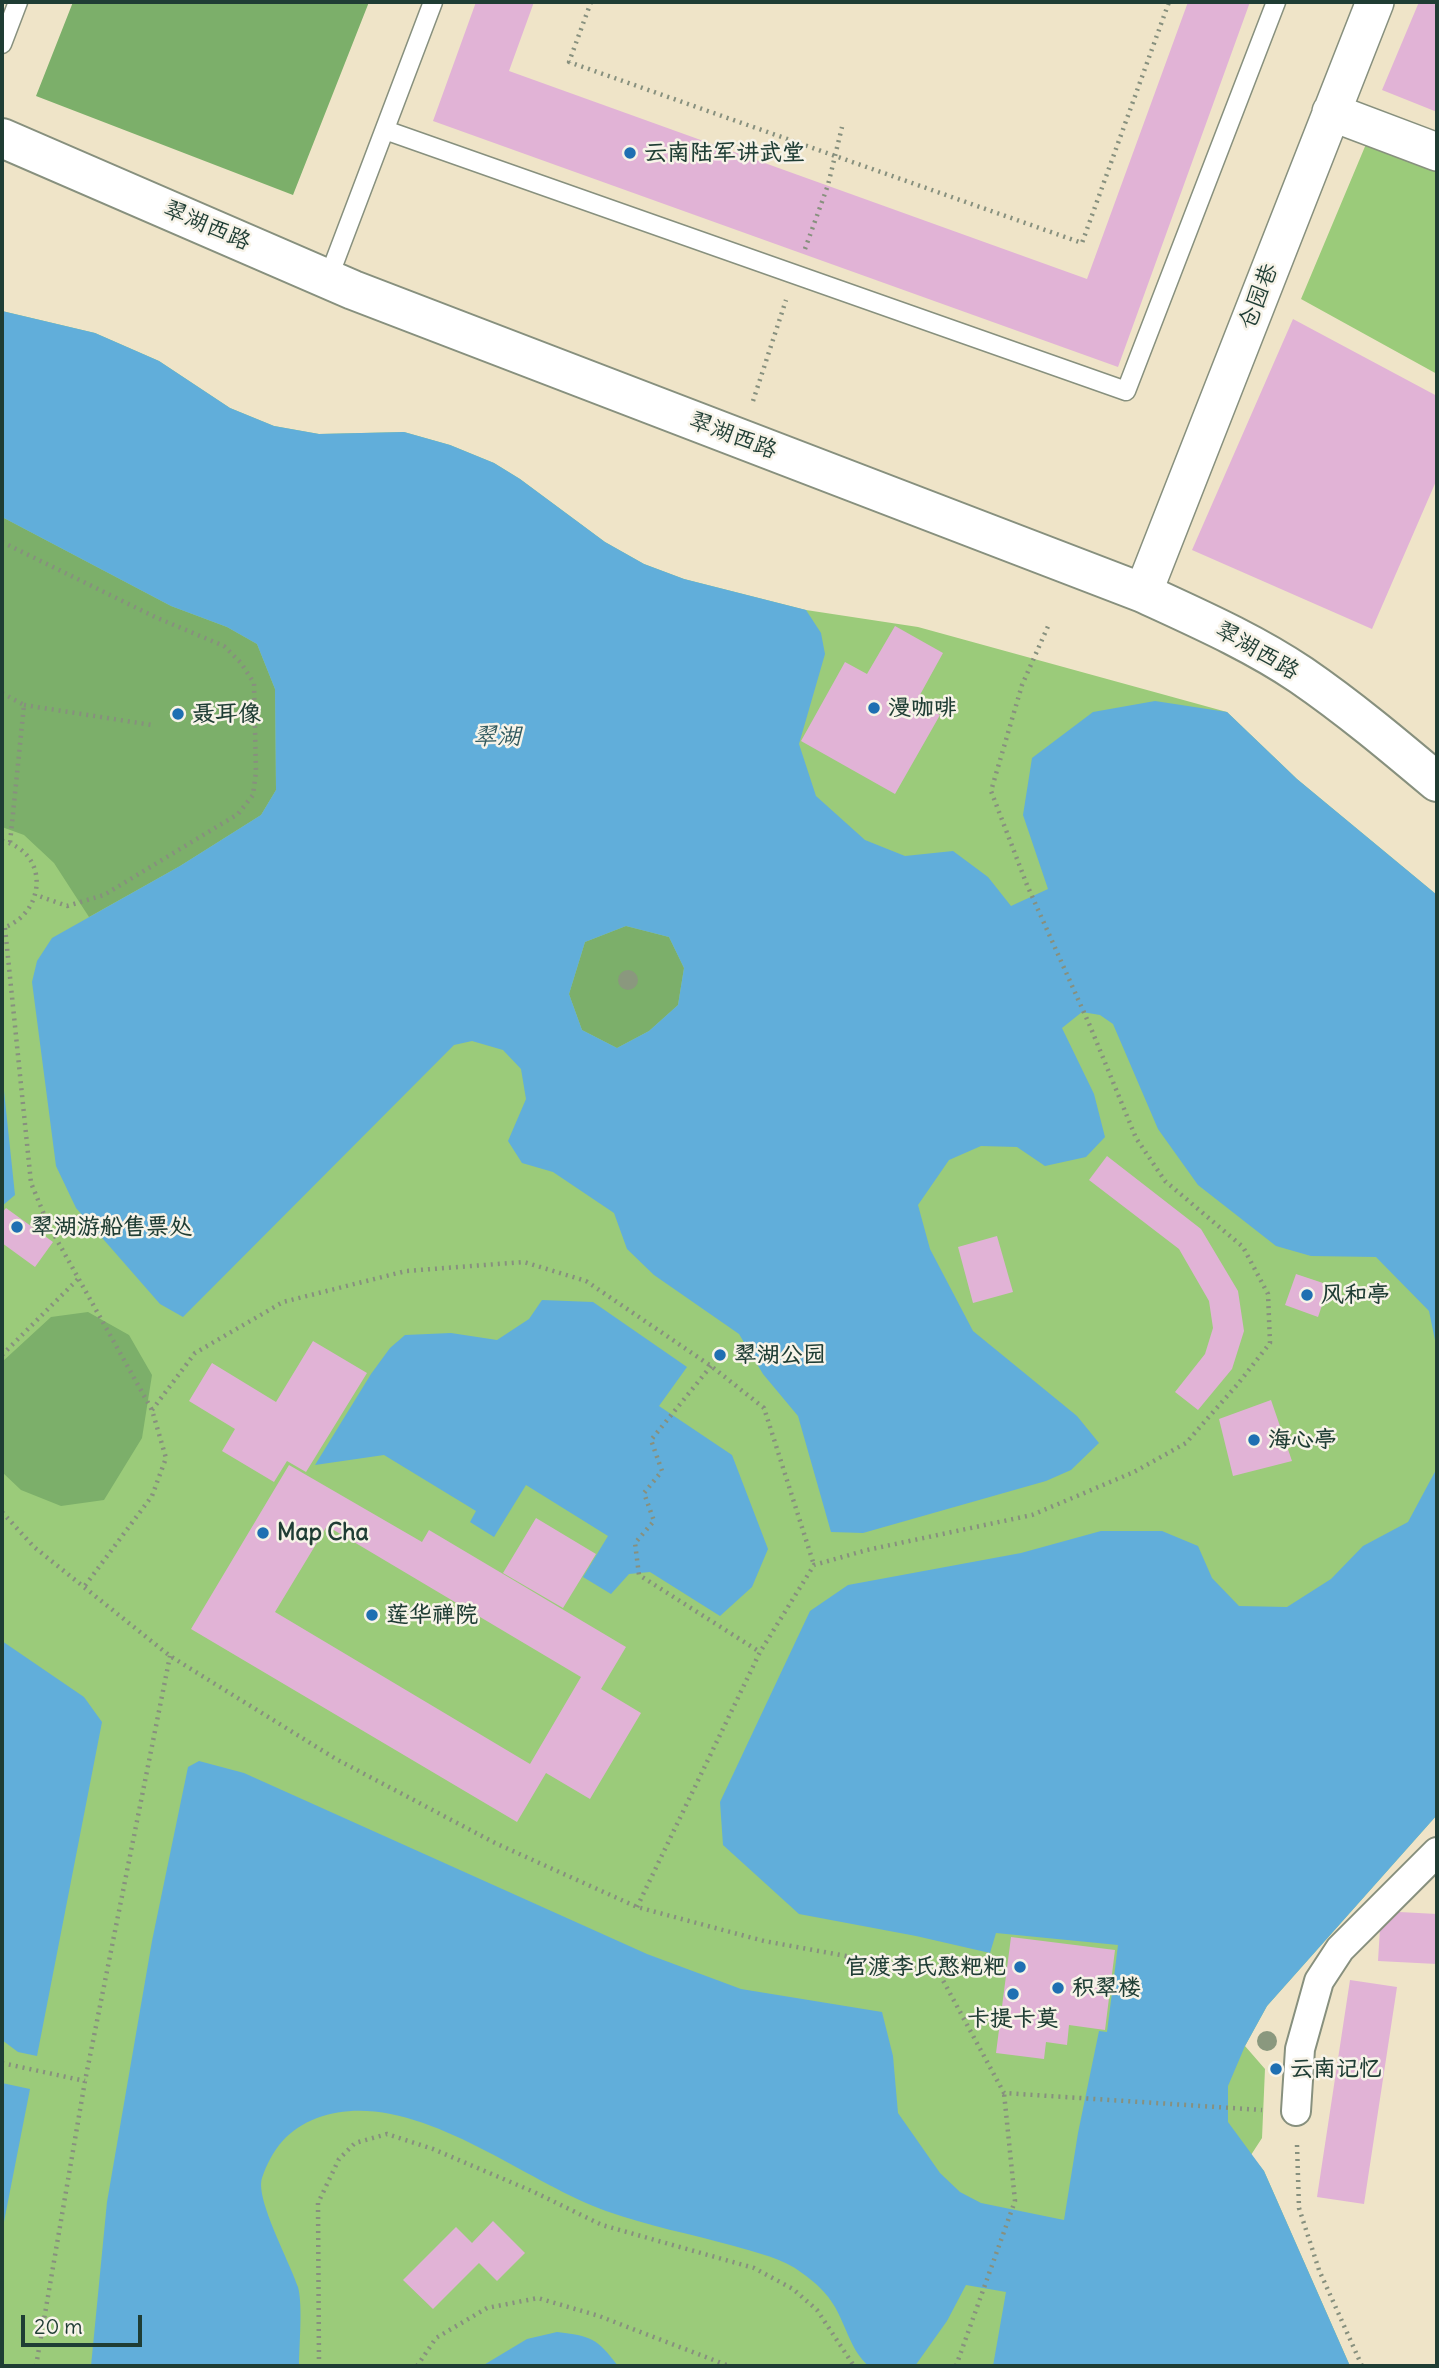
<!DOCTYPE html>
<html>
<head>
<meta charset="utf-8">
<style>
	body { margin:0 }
	#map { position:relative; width:1439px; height:2368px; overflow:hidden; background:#efe4c8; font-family:Delius,sans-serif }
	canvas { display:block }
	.frame { position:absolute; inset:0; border:4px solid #1f3d34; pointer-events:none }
	.scale { position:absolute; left:21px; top:2315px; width:121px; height:32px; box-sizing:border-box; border:4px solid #1f3d34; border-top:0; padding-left:9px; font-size:21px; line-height:24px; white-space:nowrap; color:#1f3d34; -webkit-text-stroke:5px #f7f3e8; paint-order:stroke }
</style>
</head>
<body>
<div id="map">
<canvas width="1439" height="2368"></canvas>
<div class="frame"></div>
<div class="scale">20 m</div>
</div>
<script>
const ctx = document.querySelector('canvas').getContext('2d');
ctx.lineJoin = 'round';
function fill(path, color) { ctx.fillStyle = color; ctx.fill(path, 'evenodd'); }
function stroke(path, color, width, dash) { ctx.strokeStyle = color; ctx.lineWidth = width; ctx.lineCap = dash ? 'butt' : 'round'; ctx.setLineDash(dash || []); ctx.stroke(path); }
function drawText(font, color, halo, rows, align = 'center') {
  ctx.font = font + ' Delius,"LXGW WenKai TC",sans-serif'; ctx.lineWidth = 5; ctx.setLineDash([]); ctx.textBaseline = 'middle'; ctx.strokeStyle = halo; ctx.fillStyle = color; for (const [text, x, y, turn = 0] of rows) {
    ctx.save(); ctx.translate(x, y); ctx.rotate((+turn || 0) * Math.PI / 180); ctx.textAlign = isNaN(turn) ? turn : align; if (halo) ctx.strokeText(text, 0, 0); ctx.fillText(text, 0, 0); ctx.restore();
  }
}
const green = new Path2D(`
	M1369,137L1437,164V374L1301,299Z
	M2,311L95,333L159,361L230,408L274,426L319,434L404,432L450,445L494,463L520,479L605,542L644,564L684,579L806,610L918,627L1227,712L1297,779L1437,895V1815L1267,2006L1245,2046L1265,2069L1262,2138L1251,2155L1264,2171L1350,2366H2Z`);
const forest = new Path2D(`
	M73,2H369L293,195L36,96Z
	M2,517L171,606L227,627L257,644L275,689L276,790L261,815L180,866L89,917L54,863L24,835L2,827Z
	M626,926L669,937L684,968L678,1005L649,1031L617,1048L582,1030L569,994L585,942Z
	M88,1312L129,1335L152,1375L142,1438L104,1500L61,1506L21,1490L2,1472V1362L51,1317Z`);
const water = new Path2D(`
	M2,311L95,333L159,361L230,408L274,426L319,434L404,432L450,445L494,463L520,479L605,542L644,564L684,579L806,610L821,633L825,654L799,744L816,796L865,840L905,856L953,851L988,877L1011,906L1048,889L1023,815L1032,758L1093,712L1155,701L1227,712L1297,779L1437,895V1350L1429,1311L1376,1257L1311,1256L1276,1246L1198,1185L1158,1129L1113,1024L1100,1015L1082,1012L1062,1028L1094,1094L1105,1137L1086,1157L1045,1166L1017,1147L981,1146L949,1160L918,1205L930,1249L973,1331L1077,1416L1099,1443L1071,1470L1046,1481L863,1533L831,1532L798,1416L763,1374L739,1334L654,1275L627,1249L614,1213L553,1172L522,1163L508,1141L526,1099L521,1069L503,1050L472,1041L454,1045L183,1317L160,1304L76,1208L56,1166L32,982L37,961L52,938L180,866L261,815L276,790L275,689L257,644L227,627L171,606L2,517ZM626,926L669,937L684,968L678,1005L649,1031L617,1048L582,1030L569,994L585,942Z
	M2,1072L15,1195L2,1206Z
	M542,1300L593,1302L687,1367L659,1406L732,1455L768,1549L752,1587L720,1616L650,1572L629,1574L611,1594L583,1577L608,1536L526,1485L494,1537L470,1522L476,1511L384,1455L315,1465L371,1374L390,1348L405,1335L451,1333L497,1340L529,1319Z
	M1437,1468V1815L1267,2006L1245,2046L1228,2086V2122L1264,2171L1350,2366H993L1006,2292L966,2285L947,2321L915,2366H869C852,2353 846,2326 835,2307C827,2293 815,2282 802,2273C783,2258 757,2253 734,2246C691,2234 648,2226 606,2211C521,2181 411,2084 317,2118C288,2129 272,2149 262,2178C255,2199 290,2262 298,2287C303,2306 299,2345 299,2366H91L107,2202L152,1941L188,1767L199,1761L244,1773L647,1954L741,1989L882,2012L893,2056L898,2113L940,2173L960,2192L981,2203L1064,2220L1078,2133L1099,2031L1107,2032L1118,1945L996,1933L990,1953L916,1936L799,1914L723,1845L720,1802L810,1611L848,1585L1021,1553L1101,1531H1162L1198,1546L1212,1578L1239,1606L1287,1607L1331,1579L1363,1546L1408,1522Z
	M2,1641L84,1697L102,1722L37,2056L18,2052L2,2040Z
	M2,2083L30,2089L2,2232Z
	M557,2332C591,2336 597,2338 618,2366H482L527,2339Z`);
const building = new Path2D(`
	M476,2H534L509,71L1087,279L1188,2H1250L1118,367L433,121Z
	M1419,2H1437V112L1382,90Z
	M1293,319L1437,396V479L1372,629L1192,550Z
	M895,626L943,653L916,702L940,715L895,794L801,741L845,662L867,674Z
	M1107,1156L1201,1229L1238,1291L1244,1331L1232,1369L1198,1410L1175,1392L1205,1354L1213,1328L1209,1301L1179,1249L1089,1180Z
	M6,1208L53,1242L35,1267L2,1243V1213Z
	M997,1236L1013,1292L973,1303L958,1247Z
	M1296,1274L1329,1285L1318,1317L1285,1305Z
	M313,1341L367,1373L306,1472L287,1461L274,1482L222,1451L235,1429L189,1401L212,1363L276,1402Z
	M1271,1400L1292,1461L1233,1476L1219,1419Z
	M289,1465L422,1542L429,1530L626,1647L601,1689L641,1713L590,1799L546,1773L517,1822L191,1629ZM327,1526L581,1677L530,1764L275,1612Z
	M536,1518L596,1554L563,1608L503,1573Z
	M1381,1911L1437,1914V1964L1378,1961Z
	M1011,1937L1115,1950L1105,2030L1069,2025L1067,2045L1046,2042L1044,2059L996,2053Z
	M1350,1980L1397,1987L1364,2204L1317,2197Z
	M493,2221L525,2253L497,2281L479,2263L433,2309L403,2280L456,2227L472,2243Z`);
const path = new Path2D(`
	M591,2L569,62L1082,243L1169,2
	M805,249L828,185L842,127
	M753,401L786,300
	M2,542L155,617L224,646L241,663L254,683L256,772L253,795L238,814L104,895L67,906L36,895
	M2,693L24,705L10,843
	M24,705L152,725
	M2,841C50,852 46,913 3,928
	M5,928L31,1183L48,1224L152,1410L166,1458L152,1496L84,1587
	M2,1355L78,1279
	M711,1366L651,1440L662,1471L644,1493L654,1521L635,1543L639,1575L760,1652
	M152,1410L195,1353L283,1302L406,1271L524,1262L586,1281L711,1366L764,1408L814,1565
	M2,1512L34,1547L170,1656L336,1759L495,1843L637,1907L764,1941L939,1973L1004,2093L1262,2110
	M637,1907L760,1652L814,1565L867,1550L1032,1515L1134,1472L1186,1443L1237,1385L1270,1343L1268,1294L1243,1247L1165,1181L1136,1138L1090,1026L1027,885L991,791L1022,685L1049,624
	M2,2063L85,2081
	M1297,2145L1299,2208L1319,2270L1362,2366
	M36,2366L85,2081L170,1656
	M319,2366L318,2203L339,2159L355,2143L387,2134L433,2149L534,2192L602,2225L754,2268L793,2289L817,2310L854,2366
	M417,2366L436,2338L487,2308L538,2298L599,2316L729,2366
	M956,2366L1015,2201L1004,2093`);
const service = new Path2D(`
	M2,44L18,2
	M385,130L1126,391L1276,2
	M328,279L433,2`);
const pedestrian = new Path2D(`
	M1296,2111L1300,2049L1319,1981L1340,1949L1437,1852`);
const minor = new Path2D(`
	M1331,112L1437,152
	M1143,593L1375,2`);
const tertiary = new Path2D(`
	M2,138L353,290L1143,593C1197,618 1252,642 1301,675C1349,708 1393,745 1437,782`);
const trees = [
	[628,980],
	[1267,2041]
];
const markers = [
	[630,153,7,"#1f6fb2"],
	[874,708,7,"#1f6fb2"],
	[178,714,7,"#1f6fb2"],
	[17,1227,7,"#1f6fb2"],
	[1307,1295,7,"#1f6fb2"],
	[720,1355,7,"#1f6fb2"],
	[1254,1440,7,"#1f6fb2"],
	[263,1533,7,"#1f6fb2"],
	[372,1615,7,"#1f6fb2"],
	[1020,1967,7,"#1f6fb2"],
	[1058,1988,7,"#1f6fb2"],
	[1013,1994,7,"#1f6fb2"],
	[1276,2069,7,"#1f6fb2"]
];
const poiNames = [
	["云南陆军讲武堂",644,153],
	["漫咖啡",888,708],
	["聂耳像",192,714],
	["翠湖游船售票处",31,1227],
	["风和亭",1321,1295],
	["翠湖公园",734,1355],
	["海心亭",1268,1440],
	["Map Cha",277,1533],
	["莲华禅院",386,1615],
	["官渡李氏憨粑粑",1006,1967,"right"],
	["积翠楼",1072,1988],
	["卡提卡莫",1013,2019,"center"],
	["云南记忆",1290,2069]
];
const streetNames = [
	["翠湖西路",207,226,23],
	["仓园巷",1259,297,-69],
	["翠湖西路",733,436,21],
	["翠湖西路",1257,651,30]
];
const waterNames = [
	["翠湖",497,737]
];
fill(green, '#9bcb7a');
fill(forest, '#7caf6a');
fill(water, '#61aeda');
fill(building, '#e1b3d6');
stroke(service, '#87907e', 21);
stroke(pedestrian, '#87907e', 32);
stroke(minor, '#87907e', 40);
stroke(tertiary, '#87907e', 42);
stroke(path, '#87907e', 4.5, [2, 5]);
stroke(service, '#fff', 18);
stroke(pedestrian, '#fff', 28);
stroke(minor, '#fff', 37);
stroke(tertiary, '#fff', 38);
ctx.fillStyle = '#8a987e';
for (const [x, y] of trees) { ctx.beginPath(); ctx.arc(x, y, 10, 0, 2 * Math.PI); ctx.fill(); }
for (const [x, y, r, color] of markers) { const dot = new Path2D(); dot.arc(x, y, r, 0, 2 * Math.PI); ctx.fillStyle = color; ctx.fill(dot); stroke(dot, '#f7f3e8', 2.5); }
drawText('bold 23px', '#1f3d34', '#f7f3e8', poiNames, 'left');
drawText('23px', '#1f3d34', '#f7f3e8', streetNames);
drawText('italic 24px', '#30595e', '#f7f3e8', waterNames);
</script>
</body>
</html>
